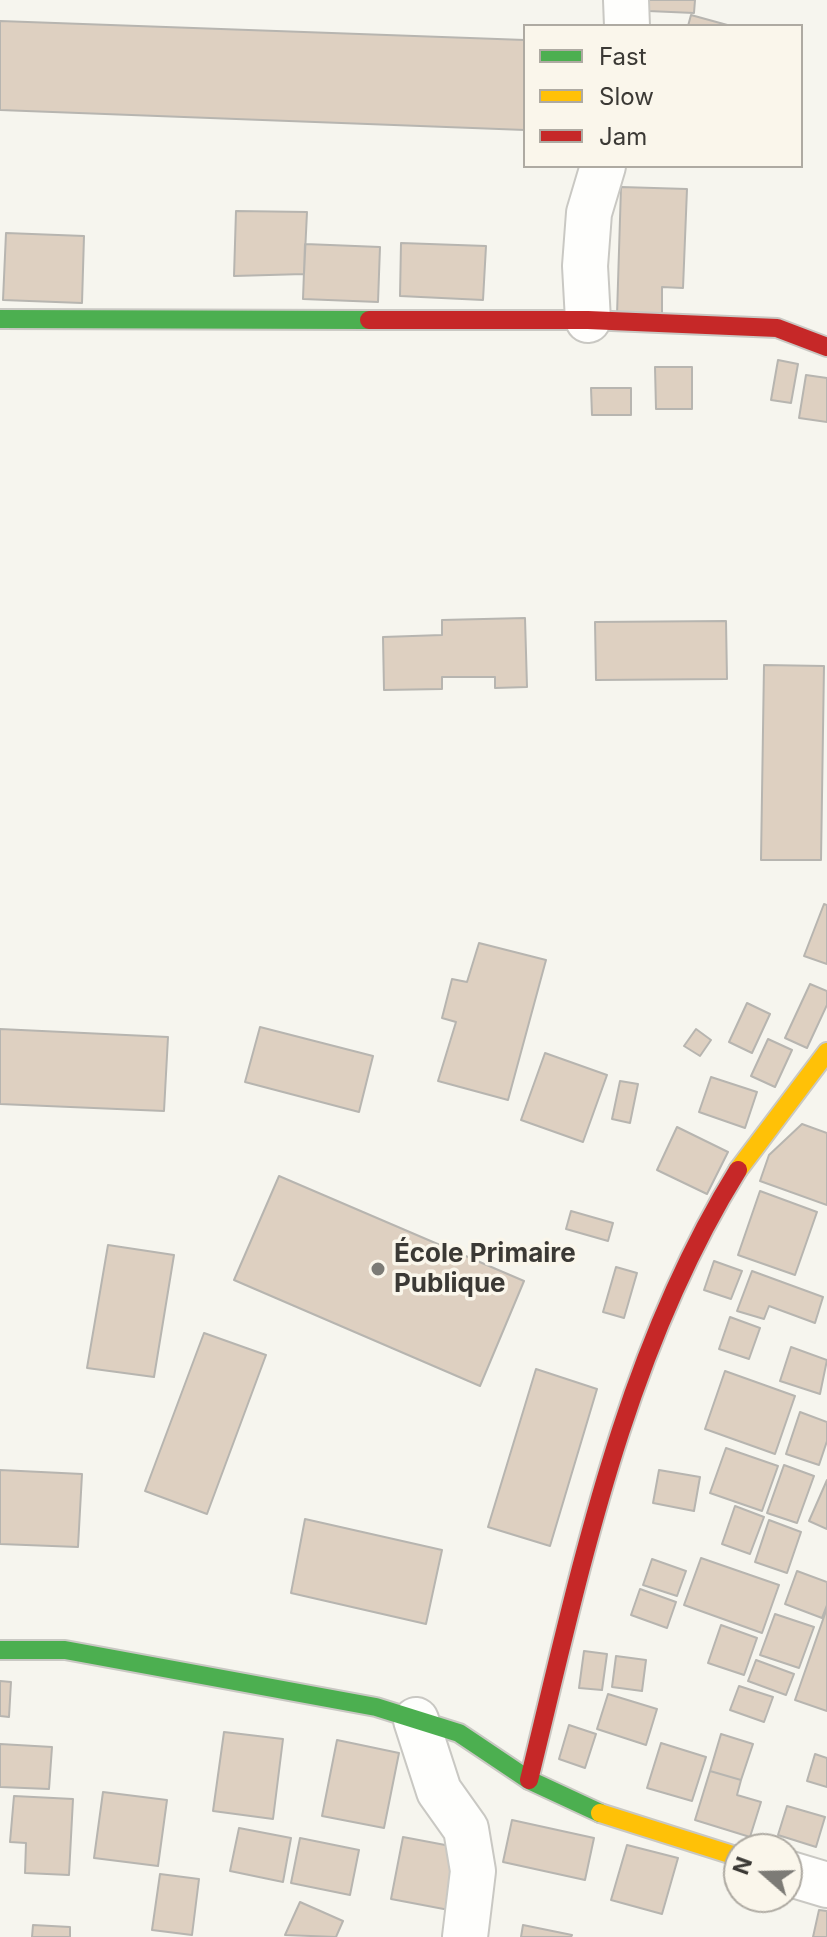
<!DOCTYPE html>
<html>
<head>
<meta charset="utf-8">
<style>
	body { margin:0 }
	#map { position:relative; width:827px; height:1937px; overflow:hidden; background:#f6f5ee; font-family:Inter,sans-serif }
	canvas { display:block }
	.legend { position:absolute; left:523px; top:24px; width:280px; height:144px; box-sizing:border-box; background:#faf6eb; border:2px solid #aeaaa2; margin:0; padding:10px 14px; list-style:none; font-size:24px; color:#3b3935 }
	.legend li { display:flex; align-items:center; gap:16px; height:40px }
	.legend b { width:40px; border:2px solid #aeaaa2 }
	.north { position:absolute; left:723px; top:1833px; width:80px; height:80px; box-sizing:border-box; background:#faf6eb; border:2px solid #aeaaa2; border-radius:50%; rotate:290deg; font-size:22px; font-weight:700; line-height:32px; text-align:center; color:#3b3935 }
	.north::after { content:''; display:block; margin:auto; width:28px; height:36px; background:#7c7b76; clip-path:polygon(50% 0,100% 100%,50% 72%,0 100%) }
</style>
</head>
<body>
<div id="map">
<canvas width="827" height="1937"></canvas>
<ul class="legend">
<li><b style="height:10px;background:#4caf50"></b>Fast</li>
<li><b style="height:10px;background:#ffc107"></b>Slow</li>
<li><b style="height:10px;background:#c62828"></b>Jam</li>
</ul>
<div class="north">N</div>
</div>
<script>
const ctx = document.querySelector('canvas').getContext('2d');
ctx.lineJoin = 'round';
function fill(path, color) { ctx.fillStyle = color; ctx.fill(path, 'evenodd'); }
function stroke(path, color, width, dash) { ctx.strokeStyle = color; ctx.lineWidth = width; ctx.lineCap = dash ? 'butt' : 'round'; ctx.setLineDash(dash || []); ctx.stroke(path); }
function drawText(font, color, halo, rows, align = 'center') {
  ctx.font = font + ' Inter,sans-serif'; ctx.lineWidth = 7; ctx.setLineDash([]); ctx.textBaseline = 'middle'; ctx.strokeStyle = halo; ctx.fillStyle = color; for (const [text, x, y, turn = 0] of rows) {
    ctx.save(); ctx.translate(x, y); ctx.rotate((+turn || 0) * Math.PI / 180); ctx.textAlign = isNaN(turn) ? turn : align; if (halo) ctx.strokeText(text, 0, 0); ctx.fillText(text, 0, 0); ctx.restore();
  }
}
const building = new Path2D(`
	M649,0H695L694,13L648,11Z
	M691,15L731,26H688Z
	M0,21L525,40V130L0,110Z
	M621,187L687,189L683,288L662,287V316L617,315Z
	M236,211L307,212L304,274L234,276Z
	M6,233L84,236L82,303L3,300Z
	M401,243L486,246L483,300L400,296Z
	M305,244L380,247L378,302L303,299Z
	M778,360L798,364L791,403L771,400Z
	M655,367H692V409H656Z
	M806,375L827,378V422L799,418Z
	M591,388H631V415H592Z
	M525,618L527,687L495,688V677H442V689L384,690L383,637L442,635V620Z
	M726,621L727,679L596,680L595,622Z
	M764,665L824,666L821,860H761Z
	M824,904L827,905V964L804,956Z
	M479,943L546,960L508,1100L438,1081L456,1022L442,1018L452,979L467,982Z
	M810,984L827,991V1005L807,1048L785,1038Z
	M747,1003L770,1014L752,1053L729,1042Z
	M260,1027L373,1056L359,1112L245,1082Z
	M0,1029L168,1037L164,1111L0,1104Z
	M696,1029L711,1040L700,1056L684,1046Z
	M768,1039L792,1050L775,1087L751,1076Z
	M545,1053L607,1075L583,1142L521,1120Z
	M711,1077L757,1092L745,1128L699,1112Z
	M620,1081L638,1084L630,1123L612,1119Z
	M802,1124L827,1133V1205L760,1181L769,1155Z
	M677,1127L728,1152L707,1194L657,1170Z
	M279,1176L524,1281L480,1386L234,1280Z
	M760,1191L817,1212L795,1275L738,1255Z
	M571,1211L613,1223L608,1241L566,1229Z
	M108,1245L174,1255L154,1377L87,1368Z
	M714,1261L742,1271L731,1299L704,1290Z
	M616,1267L637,1273L624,1318L603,1312Z
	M752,1271L823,1297L815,1323L769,1306L764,1319L737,1311Z
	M730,1317L760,1328L749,1359L719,1349Z
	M204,1333L266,1355L207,1514L145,1491Z
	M791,1347L827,1360L820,1394L780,1381Z
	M536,1369L597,1389L550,1546L488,1527Z
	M725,1371L795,1396L775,1454L705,1429Z
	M800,1412L827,1422V1441L819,1465L786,1454Z
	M726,1448L778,1466L762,1511L710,1493Z
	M784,1465L814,1476L797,1523L767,1513Z
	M0,1470L82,1474L78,1547L0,1544Z
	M659,1470L700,1477L694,1511L653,1503Z
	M827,1480V1529L809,1521Z
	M735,1506L764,1517L750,1554L722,1544Z
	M305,1519L442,1550L426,1624L291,1593Z
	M769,1520L801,1532L787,1573L755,1562Z
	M701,1558L779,1585L762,1633L684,1605Z
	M652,1559L686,1571L677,1596L643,1585Z
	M797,1571L827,1582V1605L822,1618L785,1604Z
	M640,1589L676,1602L667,1628L631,1615Z
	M827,1608V1711L795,1700Z
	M775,1614L814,1627L799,1668L760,1655Z
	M721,1625L757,1638L744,1675L708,1663Z
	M584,1651L607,1654L602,1690L579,1688Z
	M616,1656L646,1660L642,1691L612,1687Z
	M756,1660L794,1674L786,1695L748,1681Z
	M0,1681L11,1682L9,1717L0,1716Z
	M739,1686L773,1697L764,1722L730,1710Z
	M608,1694L657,1709L646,1745L597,1729Z
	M569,1725L596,1734L585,1768L559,1759Z
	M224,1732L283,1739L273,1819L213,1811Z
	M721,1734L753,1744L741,1780L710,1771Z
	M337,1740L399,1753L384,1828L322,1816Z
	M661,1743L706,1757L692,1801L647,1788Z
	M0,1744L52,1747L49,1789L0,1787Z
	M815,1754L827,1758V1787L807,1781Z
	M710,1771L741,1780L737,1795L761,1802L750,1837L695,1820Z
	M103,1792L167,1800L158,1866L94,1858Z
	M14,1796L73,1799L69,1875L25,1873L26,1843L10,1842Z
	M787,1806L825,1817L816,1847L778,1835Z
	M512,1820L594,1838L585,1880L503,1862Z
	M239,1828L291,1838L283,1882L230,1871Z
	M403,1837L461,1848L449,1910L391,1899Z
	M300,1838L359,1850L350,1895L291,1883Z
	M627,1845L678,1858L662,1914L611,1900Z
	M160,1874L199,1879L192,1935L152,1930Z
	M300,1902L343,1921L336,1937L285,1935Z
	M819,1910L827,1911V1937H813Z
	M33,1925L70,1927V1937H32Z
	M523,1925L572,1935L571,1937H521Z`);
const street = new Path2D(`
	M626,0L627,26
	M588,320L585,266L589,213L603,166
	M416,1720L439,1791L466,1829L473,1871L465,1937
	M787,1873L827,1885`);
const fast = new Path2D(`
	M0,319L369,320
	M0,1650H65L376,1707L459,1733L529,1780L600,1813`);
const slow = new Path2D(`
	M738,1170L827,1052
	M600,1813L739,1857`);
const jam = new Path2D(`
	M369,320H588L777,328L827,347
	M529,1780C580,1572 623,1355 738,1170`);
const markers = [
	[378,1269,8,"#7c7b76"]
];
const poiNames = [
	["École Primaire",394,1254],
	["Publique",394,1284]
];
fill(building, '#ded0c1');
stroke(building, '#b7b5b0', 2);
stroke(street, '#c9c8c3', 48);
stroke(fast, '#c9c8c3', 22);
stroke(slow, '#c9c8c3', 22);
stroke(jam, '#c9c8c3', 22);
stroke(street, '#fefefc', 44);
stroke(fast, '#4caf50', 18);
stroke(slow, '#ffc107', 18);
stroke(jam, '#c62828', 18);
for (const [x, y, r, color] of markers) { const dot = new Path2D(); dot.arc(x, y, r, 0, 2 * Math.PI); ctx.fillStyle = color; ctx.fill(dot); stroke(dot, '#faf6eb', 3); }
drawText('bold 26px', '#3b3935', '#faf6eb', poiNames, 'left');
</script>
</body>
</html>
